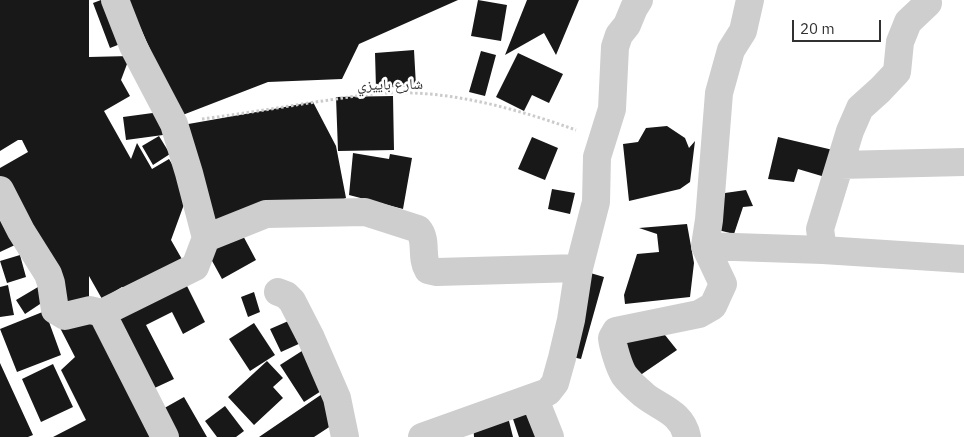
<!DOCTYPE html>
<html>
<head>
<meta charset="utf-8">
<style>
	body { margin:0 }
	#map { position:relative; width:964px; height:437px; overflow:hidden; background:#fff; font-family:"IBM Plex Sans",sans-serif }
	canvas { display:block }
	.scale { position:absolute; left:792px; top:20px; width:89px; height:22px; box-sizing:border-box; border:2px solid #313131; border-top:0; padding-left:6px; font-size:15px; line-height:18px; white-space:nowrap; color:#313131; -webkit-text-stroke:4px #fff; paint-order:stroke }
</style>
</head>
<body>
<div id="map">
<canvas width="964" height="437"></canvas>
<div class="scale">20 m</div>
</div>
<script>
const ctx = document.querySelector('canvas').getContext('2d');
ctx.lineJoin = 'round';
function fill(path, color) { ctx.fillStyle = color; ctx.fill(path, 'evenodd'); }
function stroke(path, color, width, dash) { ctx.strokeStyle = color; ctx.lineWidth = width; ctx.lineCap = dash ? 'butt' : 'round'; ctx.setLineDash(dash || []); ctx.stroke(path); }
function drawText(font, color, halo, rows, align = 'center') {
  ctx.font = font + ' "IBM Plex Sans","Noto Naskh Arabic",sans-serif'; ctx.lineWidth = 5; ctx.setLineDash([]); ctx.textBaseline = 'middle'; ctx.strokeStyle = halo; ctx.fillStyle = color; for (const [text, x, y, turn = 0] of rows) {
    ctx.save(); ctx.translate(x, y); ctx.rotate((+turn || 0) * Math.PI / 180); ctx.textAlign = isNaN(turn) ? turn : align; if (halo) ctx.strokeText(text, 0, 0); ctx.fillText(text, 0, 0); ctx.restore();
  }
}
const building = new Path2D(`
	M0,0H89V57L130,56L121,80L130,96L104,111L131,159L137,143L152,169L169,159L187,189L186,199L171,240L183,261L139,294L122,287L102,299L89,276V300L71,310L0,187V168L28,152L22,140H18L0,151Z
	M101,0H119L133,39L110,48L93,3Z
	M128,0H458L359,44L342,79L268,82L180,116Z
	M478,0L507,5L501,41L471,36Z
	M527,0H579L556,55L544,33L505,55Z
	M414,50L416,86L376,88L375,53Z
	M481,51L496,55L485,96L469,92Z
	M518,53L563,74L549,103L532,95L524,111L496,97Z
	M393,96L394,150L338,151L336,97Z
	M313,102L336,146L346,198L325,208L218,229L177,126Z
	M160,112L163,135L126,140L123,117Z
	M667,126L685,138L689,148L695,141L690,182L680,189L629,201L623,144L638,142L646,128Z
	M159,136L170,154L153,165L142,146Z
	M532,137L558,148L545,180L518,169Z
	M778,137L833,150L825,177L798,169L794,182L768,179Z
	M353,153L389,159L390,154L412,158L403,209L349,195Z
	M552,189L575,193L570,214L548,209Z
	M746,190L753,206L743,207L734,234L718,230L725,193Z
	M0,213L15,245L0,252Z
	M687,224L694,263L690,297L625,304L624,295L637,254L659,252L657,234L639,228Z
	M240,230L256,260L222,279L205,248Z
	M20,255L26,277L7,283L0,261Z
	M587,272L604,277L581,359L564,355Z
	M183,278L205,322L183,334L172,312L146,325L174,379L146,392L108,317Z
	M8,285L14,315L0,317V287Z
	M38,287L46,300L25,314L16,300Z
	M254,292L260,312L248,317L241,297Z
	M45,311L61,355L17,372L0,329Z
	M293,319L303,342L281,352L270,329Z
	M254,323L275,355L250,371L229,339Z
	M58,324H96L152,437H53L86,420L61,370L75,357Z
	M657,325L677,350L639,376L618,337Z
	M305,349L329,386L304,402L280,365Z
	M267,361L283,378L273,387L283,398L254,425L228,397Z
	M0,363L33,435L28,437H0Z
	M53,364L73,407L41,422L22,379Z
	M325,392L343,418L314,437H259Z
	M184,397L207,437H165L152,415Z
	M535,402L546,437H519L510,410Z
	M225,406L244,431L236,437H217L205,421Z
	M507,413L513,437H474L473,422Z`);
const path = new Path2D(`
	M202,119C240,114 277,108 315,102C339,99 363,94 387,93C450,90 517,109 576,130`);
const street = new Path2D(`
	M840,165L964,162
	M0,190L21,231L48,274L51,283L55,310L65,316L90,310L102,313L195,267L206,238L189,173L174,124L133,46L115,0
	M206,238L266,214L365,212L418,229C428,240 420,257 428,270L437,272L579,268
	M705,246L823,250L964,259
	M823,250L820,229L850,131L860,108L880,90L897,72L900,42L908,22L928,3
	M278,292L286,295L292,301L311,338L337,398L345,437
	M102,313L165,437
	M534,397L550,437
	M422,437L548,392L555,383L562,358L571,320L579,268L596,202L597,157L612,109L615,47L619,35L627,25L634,8L639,0
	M687,437C682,412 660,408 644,395C637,389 629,382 624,375C619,367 613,347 612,338L616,331L699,314L713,306L723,284L705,246L709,220L719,93L731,50L743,31L750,0`);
const streetNames = [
	["شارع باييزي",390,85,-1]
];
fill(building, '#181818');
stroke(path, '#cbcbcb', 3, [2.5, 2.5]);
stroke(street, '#cecece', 28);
drawText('15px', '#313131', '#fff', streetNames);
</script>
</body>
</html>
